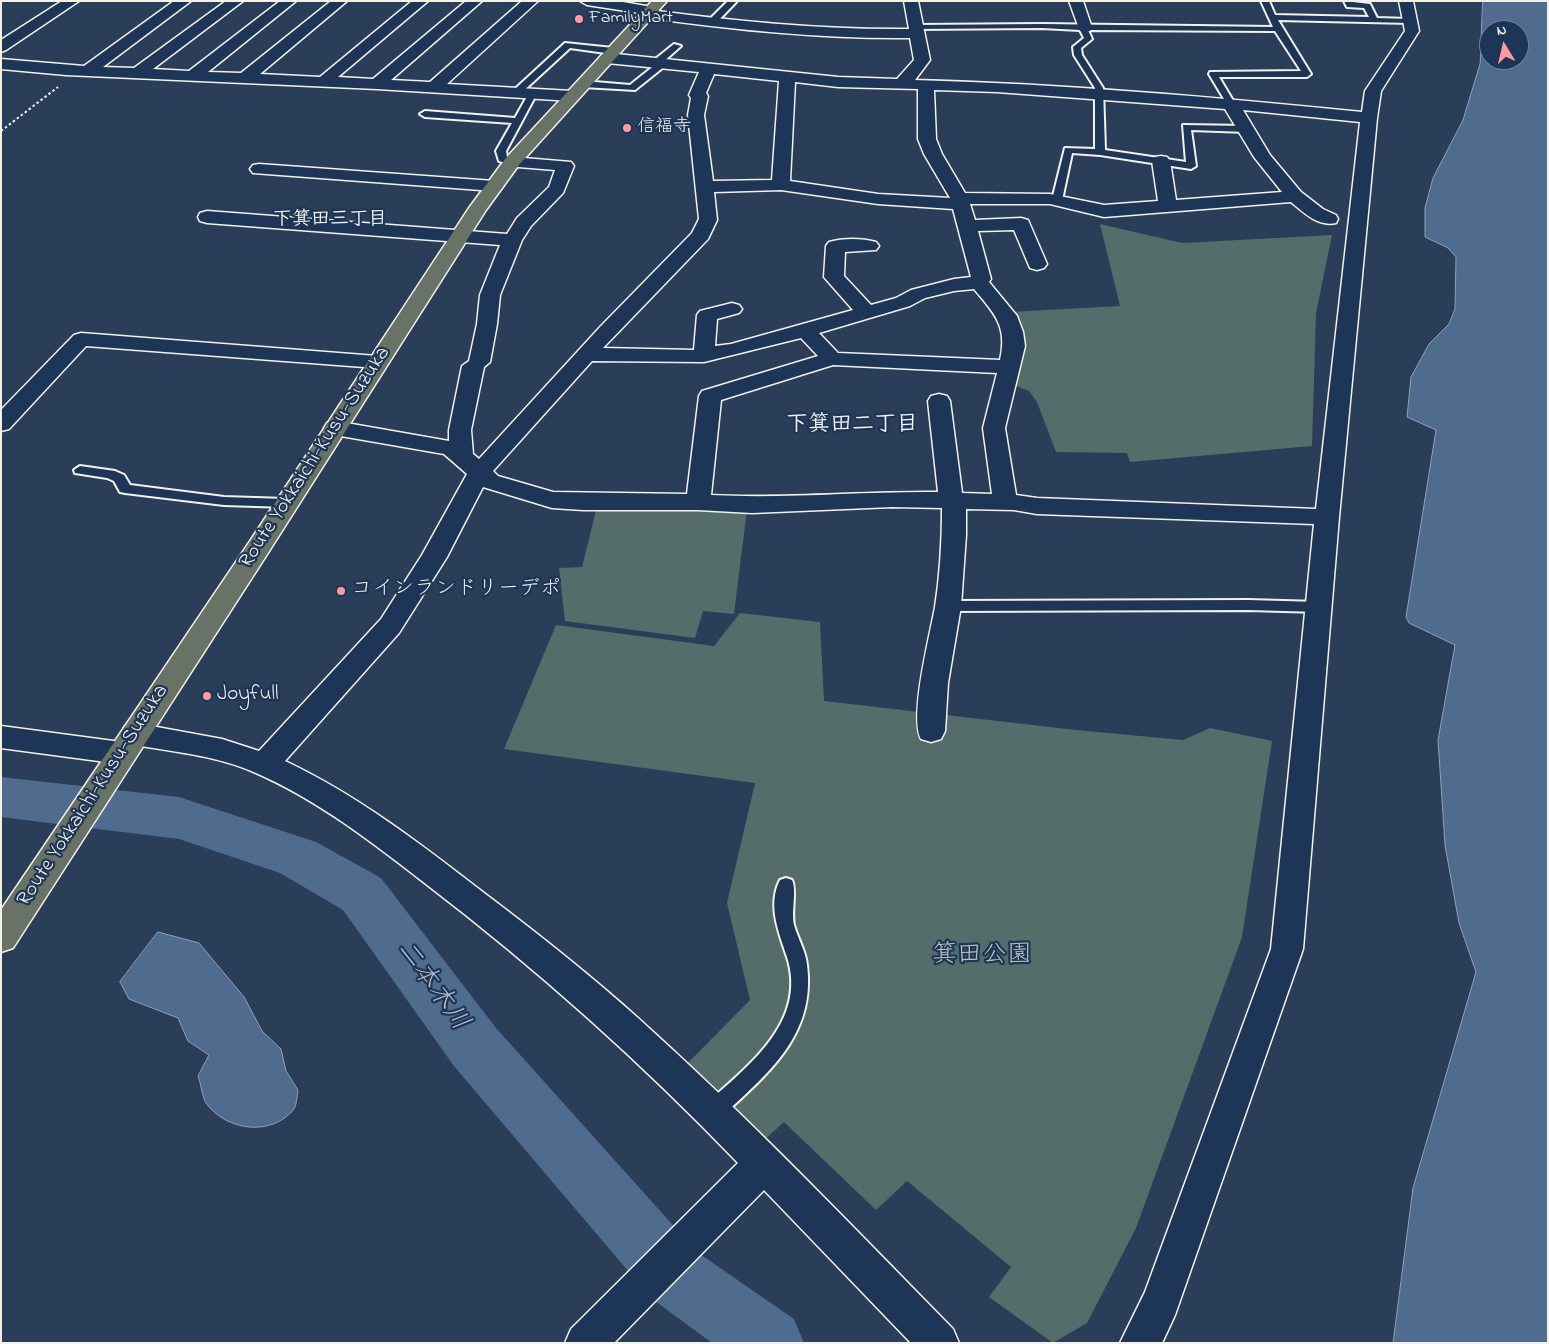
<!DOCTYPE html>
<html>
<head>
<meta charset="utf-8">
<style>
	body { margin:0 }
	#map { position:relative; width:1549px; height:1344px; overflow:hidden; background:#2a3e5a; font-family:"Indie Flower",sans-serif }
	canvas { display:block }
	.frame { position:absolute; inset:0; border:2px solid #f4f1e8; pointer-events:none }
	.north { position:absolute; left:1479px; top:20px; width:50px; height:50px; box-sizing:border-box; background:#1d3557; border:1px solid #738091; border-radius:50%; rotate:351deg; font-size:14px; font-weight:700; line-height:20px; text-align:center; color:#f4f1e8 }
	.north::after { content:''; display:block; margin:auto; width:18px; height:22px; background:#ff9aa2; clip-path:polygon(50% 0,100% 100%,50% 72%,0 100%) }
</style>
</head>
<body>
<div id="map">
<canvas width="1549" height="1344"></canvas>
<div class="frame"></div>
<div class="north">N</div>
</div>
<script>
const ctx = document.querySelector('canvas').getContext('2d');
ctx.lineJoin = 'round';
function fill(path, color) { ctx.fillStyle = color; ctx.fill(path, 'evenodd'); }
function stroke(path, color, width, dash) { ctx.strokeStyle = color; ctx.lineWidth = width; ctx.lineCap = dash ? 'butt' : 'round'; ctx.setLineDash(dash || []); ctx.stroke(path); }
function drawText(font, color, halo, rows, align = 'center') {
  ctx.font = font + ' "Indie Flower","Klee One",sans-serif'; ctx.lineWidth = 4.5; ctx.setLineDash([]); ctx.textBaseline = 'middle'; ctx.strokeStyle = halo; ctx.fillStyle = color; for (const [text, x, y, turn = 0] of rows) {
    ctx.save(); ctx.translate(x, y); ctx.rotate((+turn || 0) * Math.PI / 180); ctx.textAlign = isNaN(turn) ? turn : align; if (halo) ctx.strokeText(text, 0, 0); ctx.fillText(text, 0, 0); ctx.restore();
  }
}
const green = new Path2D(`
	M1100,224L1182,243L1332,235L1316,313L1312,446L1130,462L1127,453L1056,452L1037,402L1029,391L1011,384L1010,312L1120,306Z
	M597,506L747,509L734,614L703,611L695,638L565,621L559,568L582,567Z
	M740,613L820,622L824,701L1076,730L1183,740L1210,728L1272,741L1242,937L1136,1228L1087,1323L1053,1343L989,1297L1011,1267L907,1181L876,1210L784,1122L761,1143L684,1067L750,1000L727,903L755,783L504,749L556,625L714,646Z`);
const water = new Path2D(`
	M1483,1H1548V1343H1393L1413,1188L1476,972L1459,923L1445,845L1438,740L1455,645L1409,623L1406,617L1436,430L1407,417L1411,377L1429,344L1449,324L1455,309L1456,257L1448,248L1425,237V208L1433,178L1463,120L1480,64ZM1489,30H1519V60H1489Z
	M158,932L199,943L244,997L262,1031L281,1049L286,1071L298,1090C297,1096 297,1104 294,1109C272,1137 226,1131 206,1103C202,1096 201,1084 198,1076L209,1055L188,1041L178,1018L129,999L120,982Z`);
const river = new Path2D(`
	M1,777L179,797L316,842L381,878L496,1028L697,1252L794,1319L804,1343H712L651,1298L454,1066L343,910L280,873L179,839L1,817Z`);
const path = new Path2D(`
	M1,131L58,87`);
const lane = new Path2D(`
	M728,1H737L714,25H708V21Z
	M1261,1H1269L1275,15L1369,17L1364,8L1347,7L1344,1L1370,4L1377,18L1410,19L1414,21L1410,23L1278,20L1311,74L1307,77H1219L1235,104L1231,107L1227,104L1209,74L1210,72L1301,71L1275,31L1088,30L1092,39L1081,48L1082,55L1103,88L1105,150L1186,162L1183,125L1247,126L1252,129L1247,132L1191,130L1196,166L1191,169L1100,155L1072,153L1062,200L1057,203L1052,200L1065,148L1095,149V88L1074,55L1073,47L1084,38L1080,30L1042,28L916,29L912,27L916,25L1042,24L1273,27Z
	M565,43L613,48L617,51L613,54L570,48L520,94H514V90Z
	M674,44L681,46L663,62L666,64L665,66L635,90L583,87L579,84L583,81L630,85L655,65L652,63L653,61Z
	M533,90L537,93L506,151L507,157L517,162L512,165L499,161L496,151L512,123L425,117L420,114L425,111L515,118L529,93Z
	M80,466L115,471L124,475L130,485L224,497L287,499L294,503L287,507L224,505L125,493L120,492L114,481L107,478L75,473L74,470Z
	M1248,600L1319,602L1324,603L1326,607L1324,611L1319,612L1248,610L948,611L943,610L941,606L943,602L948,601Z
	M786,878L792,880C797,891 791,911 794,925C798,939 806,952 807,965C816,1036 767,1074 720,1118L713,1120L706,1118L703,1111L706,1104C747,1067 808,1022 787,957C779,933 767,905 780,880Z`);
const street = new Path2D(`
	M62,1H79L6,50L1,52V40Z
	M174,1H191L103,67L134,68L226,1H243L153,69L189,71L280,1H296L208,72L241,73L331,1H347L260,74L320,77L412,1H428L338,77L373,79L466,1H482L391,80L430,82L522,1H538L447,84L572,91L578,93L580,96L578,99L572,101L377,89L66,75L1,69V59L84,66Z
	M904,1H918L930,60L915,80C1064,84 1213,97 1362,112L1365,91L1405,31L1399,1H1413L1419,31L1381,91L1377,118L1339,517L1303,949L1175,1315L1162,1343H1120L1145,1292L1271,949L1314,524L1037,514L1014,510L966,509V535L961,606L948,683L945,731L941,739L931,742L921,739C909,716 930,635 935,607C940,575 942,541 942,508L892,507L752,513L698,510H583L552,508L483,487L447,557L399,633L285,761C357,795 421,844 484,893C537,933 589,974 638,1018C748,1117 850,1224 953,1329L959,1343H911L764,1190L614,1343H565L571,1329L738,1163C641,1062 537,969 426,884C373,843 318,800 256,773C219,756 175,752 135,745L125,742L121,734L125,726L135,723L222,739L259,751L381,619L422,555L467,474L444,454L335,435L327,433L324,428L327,423L335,421L449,441V430L462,366L469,361L477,324L480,295L500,245L207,223L200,221L198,217L200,213L207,211L507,234L517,218L549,187L555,170L506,166L503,162L506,158L512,157L571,162L574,166L563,193L531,226L522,240L500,295L497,324L490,362L484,367L471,430L473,454L479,459L601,326L692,233L699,219L688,115L691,98L689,95L699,72L607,63L602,61L599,58L602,55L607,53L838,77L897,79L914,60L910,38C822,39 736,30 649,18L644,17L642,14L644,11L649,10C735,21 821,30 909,29ZM714,74L779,81L772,180L713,181L704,115L708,96L706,93ZM795,82L838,87L918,89V139L924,154L950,198L878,194L790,181ZM934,90L997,92L1225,109L1254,157L1282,192L1176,200L1170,161L1167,157L1161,156L1155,157L1152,161L1158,201L1104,205L1050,194L965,193L942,154L936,139ZM1243,110L1360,122L1316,509L1037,498L1016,495L1005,428L1025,346L1023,332L1017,316L989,282L991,279L978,231L1014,230L1030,268L1037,270L1044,268L1047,264L1028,220L1021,218L975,220L970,204H1050L1104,217L1291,202C1303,212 1318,227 1336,223L1338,219L1336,215L1323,209L1301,192L1270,155ZM781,190L878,204L953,209L971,277L954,279L911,290L896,298L871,305L844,276L845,252L876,250L879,246L876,242C862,238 843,238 829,242L826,246L824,277L853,310L731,344L715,346L717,319L739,313L742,309L739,305L732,303L700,311L697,315L694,350L603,348L708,239L717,220L714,192ZM974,289C994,313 1008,326 1000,360L838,353L819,333L910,306L925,298L954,291ZM801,338L818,356L702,391L699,396L687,494L553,492L498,476L493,471L592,361L704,362ZM833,365L997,373L983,428L992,494L962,493L950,401L947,396L939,394L931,396L928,401L938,492C862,491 787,499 711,495L721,400Z
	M1069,1H1083L1092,28L1090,31H1080Z
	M259,164L494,181L500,182L503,186L500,190L494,191L253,173L250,169L253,165Z
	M81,333L377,356L385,357L388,362L385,367L377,368L86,346L9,429L1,431V410L74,335Z`);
const secondary = new Path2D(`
	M580,1H617L652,7L657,8L659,11L657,14L652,15L587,5Z
	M1,726L121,742L131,745L136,753L131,761L121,764L1,748Z`);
const primary = new Path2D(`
	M652,1H667L518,166L486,210L266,556L13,948L1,952V910L248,544L469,208L506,158Z`);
const markers = [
	[579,19,5,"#ff9aa2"],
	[627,128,5,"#ff9aa2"],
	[341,591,5,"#ff9aa2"],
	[207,696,5,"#ff9aa2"]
];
const farPoinames = [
	["FamilyMart",589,19],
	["信福寺",637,128]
];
const farNeighbourhoodnames = [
	["下箕田三丁目",330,221]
];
const streetNames = [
	["Route Yokkaichi-Kusu-Suzuka",316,458,-57],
	["Route Yokkaichi-Kusu-Suzuka",94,796,-57]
];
const poiNames = [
	["コインランドリーデポ",351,591],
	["Joyfull",217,696]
];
const neighbourhoodNames = [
	["下箕田二丁目",852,426]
];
const nearParknames = [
	["箕田公園",982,957]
];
const nearWaternames = [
	["二本木川",431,987,54]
];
fill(green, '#546d6a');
fill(water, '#4f6c8f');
stroke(water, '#91a1b3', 1);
fill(river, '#4f6c8f');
stroke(lane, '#f4f1e8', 4);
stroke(street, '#f4f1e8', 3);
stroke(secondary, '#f4f1e8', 3);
stroke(primary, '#f4f1e8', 3);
stroke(path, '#f4f1e8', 2, [2.5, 2.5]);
fill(lane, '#1d3557');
fill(street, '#1d3557');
fill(secondary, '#1d3557');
fill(primary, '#697266');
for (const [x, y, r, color] of markers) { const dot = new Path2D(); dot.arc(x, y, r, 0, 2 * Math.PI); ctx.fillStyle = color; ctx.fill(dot); stroke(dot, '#1d3557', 2); }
drawText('18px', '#f4f1e8', '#1d3557', farPoinames, 'left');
drawText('bold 19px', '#f4f1e8', '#1d3557', farNeighbourhoodnames);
drawText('21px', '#f4f1e8', '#1d3557', streetNames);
drawText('21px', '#f4f1e8', '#1d3557', poiNames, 'left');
drawText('bold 22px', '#f4f1e8', '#1d3557', neighbourhoodNames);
drawText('25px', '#bcc3bc', '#1d3557', nearParknames);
drawText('italic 26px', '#bac2c9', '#1d3557', nearWaternames);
</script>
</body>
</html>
